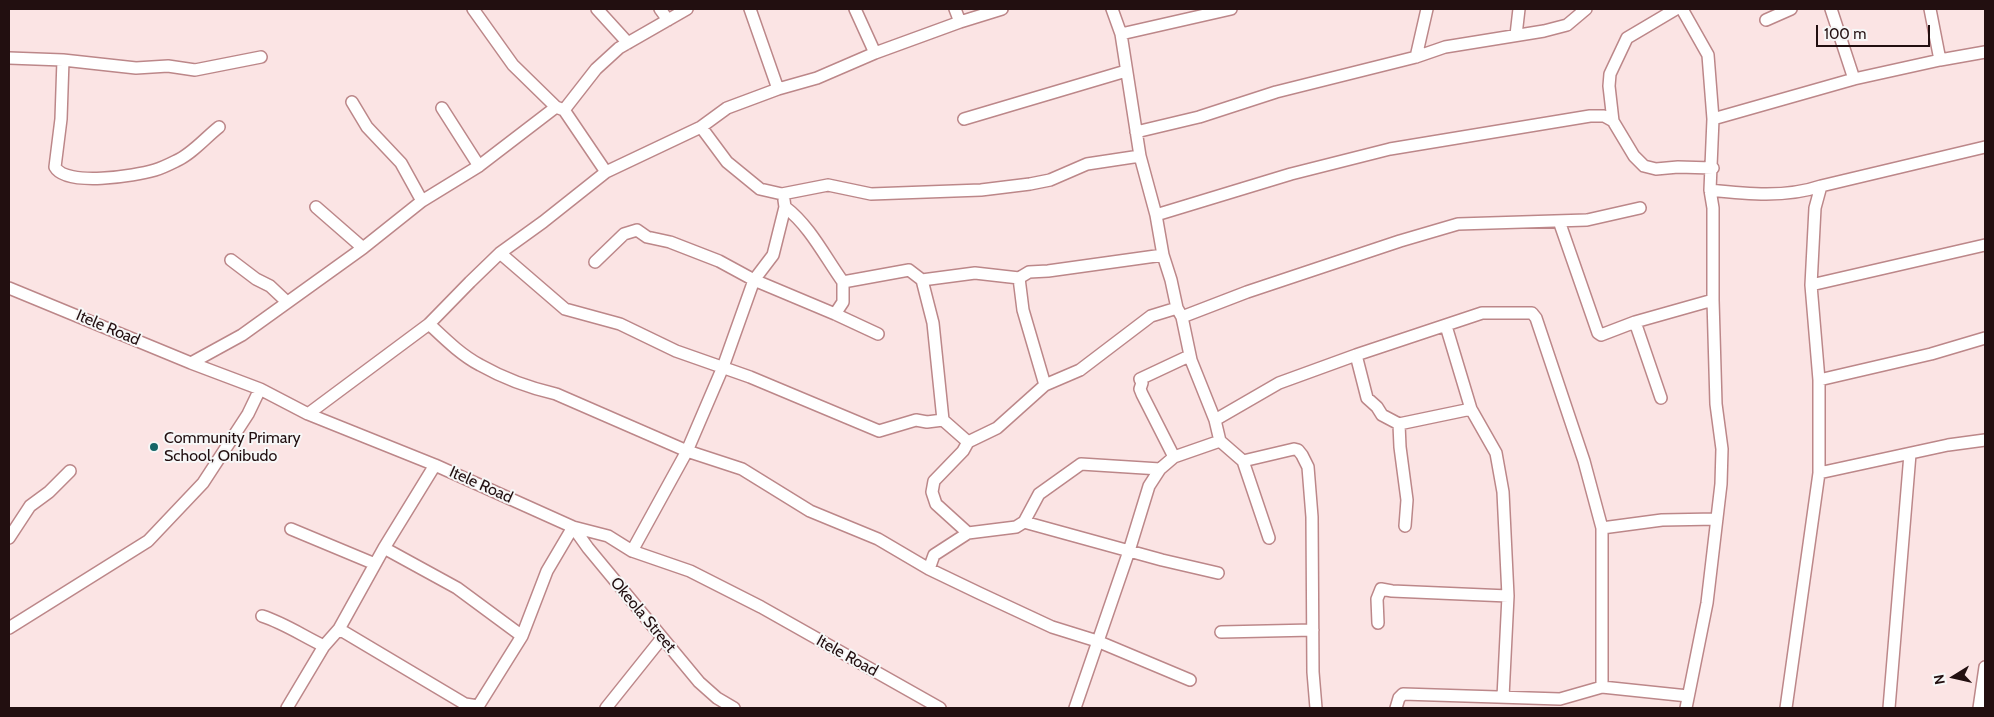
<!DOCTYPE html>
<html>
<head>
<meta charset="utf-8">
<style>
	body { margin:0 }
	#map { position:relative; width:1994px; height:717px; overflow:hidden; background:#fbe4e4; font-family:Cabin,sans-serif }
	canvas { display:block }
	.frame { position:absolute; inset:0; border:10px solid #220f10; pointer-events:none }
	.north { position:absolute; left:1929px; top:652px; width:50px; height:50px; -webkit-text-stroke:4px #f7f7f7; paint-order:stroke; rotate:260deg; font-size:14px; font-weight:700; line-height:20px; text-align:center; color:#220f10 }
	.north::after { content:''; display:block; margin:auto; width:18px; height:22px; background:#220f10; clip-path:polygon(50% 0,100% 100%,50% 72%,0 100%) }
	.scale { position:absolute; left:1816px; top:25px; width:114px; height:22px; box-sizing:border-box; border:2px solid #220f10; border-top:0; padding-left:6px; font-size:15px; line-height:18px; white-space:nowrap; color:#220f10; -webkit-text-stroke:4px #f7f7f7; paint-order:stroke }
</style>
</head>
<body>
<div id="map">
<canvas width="1994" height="717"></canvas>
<div class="frame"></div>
<div class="north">N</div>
<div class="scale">100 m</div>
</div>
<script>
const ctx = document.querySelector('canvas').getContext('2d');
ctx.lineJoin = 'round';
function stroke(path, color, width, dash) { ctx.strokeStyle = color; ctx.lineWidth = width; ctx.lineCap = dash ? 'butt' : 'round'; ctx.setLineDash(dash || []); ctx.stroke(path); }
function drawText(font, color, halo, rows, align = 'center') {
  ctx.font = font + ' Cabin,sans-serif'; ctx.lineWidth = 4; ctx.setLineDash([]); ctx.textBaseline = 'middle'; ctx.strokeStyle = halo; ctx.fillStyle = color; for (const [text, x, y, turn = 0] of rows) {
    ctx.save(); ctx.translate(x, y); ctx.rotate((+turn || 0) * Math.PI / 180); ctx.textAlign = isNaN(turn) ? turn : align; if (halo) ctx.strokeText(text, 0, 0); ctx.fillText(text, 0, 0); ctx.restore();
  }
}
const minor = new Path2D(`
	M473,9L513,65L556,107L564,110L606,172
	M597,9L628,43
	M660,9L668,20
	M750,9L778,89
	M855,9L875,53
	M955,9L960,22
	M1112,9L1121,34L1140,156L1156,215L1163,255L1171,280L1177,308L1182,317L1191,360L1215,420L1220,441L1243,461L1269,538
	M1676,9L1627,38L1610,74L1609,86L1613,121L1634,156L1644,166L1656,169L1678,167L1713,168
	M1682,9L1708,55L1713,119L1710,190L1713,208V300L1716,404L1722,449L1721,484L1707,603L1686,708
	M1831,9L1854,79
	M1930,9L1940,60
	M1766,20L1791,9
	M1121,34L1231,9
	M1516,35L1519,9
	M1416,57L1427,9
	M9,58L63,60L136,68L168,66L195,70L261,57
	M63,60L61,119L55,167C66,187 135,176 155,170C162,168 170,164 176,161C192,154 205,138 219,127
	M352,102L367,127L401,163L422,201
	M442,108L479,166
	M564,110L596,69L619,48L687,9
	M964,119L1126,71
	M1713,119L1854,79L1940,60L1985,52
	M701,127L727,162L760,189L782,194L828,185L871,194L981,190L1030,184L1050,180L1087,164L1140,156
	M1136,132L1199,117L1276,92L1416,57L1445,47L1544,31L1567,25L1586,9
	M1710,190C1747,194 1786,198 1821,186L1985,147
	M316,207L363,248
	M785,207C810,226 825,257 843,282L909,270L922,280L975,273L1019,278L1029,272L1048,271L1163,255
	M1156,215L1291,174L1390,149L1590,116H1604L1613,121
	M1559,221L1598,333L1601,335L1635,322L1713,300
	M500,253L565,309L620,324L676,351L750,377L879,431L916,420L927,422L943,420
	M231,260L256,279L270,286L287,302
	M595,262L624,234L637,230L647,237L670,242L719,261L754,280L835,314L878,334
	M1019,278L1023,310L1045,385
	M922,280L933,323L943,420L968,442
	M1811,285L1985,245
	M9,288L191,363L260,389L308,414L435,465L573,527L608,536L632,551L690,571L761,607L940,708
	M835,314L843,302V282
	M1182,317L1247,292L1400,241L1458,224L1587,220L1640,208
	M1635,322L1661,398
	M429,324C445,339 461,355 480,365C503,378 530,388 556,394L687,451L742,469L810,511L878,539L929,569L979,593L1052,627L1097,641L1190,680
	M1446,326L1471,409L1496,453L1503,492L1508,596L1503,697
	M1356,355L1367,398L1377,407L1382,415L1399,424
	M191,363L242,335L363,248L422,201L479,166L556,107
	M1819,380L1931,354L1985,338
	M308,414L429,324L470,282L500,253L543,222L606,172L701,127L727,108L778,89L817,78L875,53L960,22L1002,9
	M1215,420L1279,383L1356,355L1482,313H1532L1536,318L1584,461L1602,528V687
	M1174,457L1142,394L1140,389L1142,383L1140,379L1189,356L1191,360
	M1243,461L1294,449L1298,450L1302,455L1308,467L1312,517L1313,672L1316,708
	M1819,473L1948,445L1985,440
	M1024,522L1039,494L1081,464L1160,469
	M1405,526L1407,500L1400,447L1399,424L1471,409
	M1602,528L1662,520L1717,519
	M291,529L375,564
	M968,533L936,504L932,492L934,481L963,451L968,442L997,428L1045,385L1080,370L1151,316L1177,308
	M9,538L30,506L49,492L70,471
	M384,548L457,588L522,636
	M632,551L687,451L723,367L754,280L773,255L785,207L784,200
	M929,569L934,555L968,533L1016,527L1024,522L1162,560L1218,573
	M262,616C284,623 303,636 324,646
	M1378,623L1377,599L1381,589L1392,591L1508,596
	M9,628L148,541L203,483L248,414L260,389
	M339,629L465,704L478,706
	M1221,632L1313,630
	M287,708L324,646L339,629L384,548L435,465
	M477,708L522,636L547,571L573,527L588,548L699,682L717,698L734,708
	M606,708L662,638
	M1075,708L1129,551L1149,486L1160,469L1174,457L1220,441
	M1396,708L1399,698L1403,694L1560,699L1602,687L1688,696
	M1786,708L1819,473V380L1811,285L1815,208L1821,186
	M1889,708L1910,454
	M1979,708L1985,667`);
const markers = [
	[154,447,5,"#156567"]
];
const streetNames = [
	["Itele Road",108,328,23],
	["Itele Road",481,485,24],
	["Okeola Street",643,615,50],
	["Itele Road",847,656,29]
];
const poiNames = [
	["Community Primary",164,438],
	["School, Onibudo",164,456]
];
stroke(minor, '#bc8789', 14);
stroke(minor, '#fff', 11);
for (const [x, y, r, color] of markers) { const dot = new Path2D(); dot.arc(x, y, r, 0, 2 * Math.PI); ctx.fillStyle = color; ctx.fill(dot); stroke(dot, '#f7f7f7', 2); }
drawText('16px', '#220f10', '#f7f7f7', streetNames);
drawText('16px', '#220f10', '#f7f7f7', poiNames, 'left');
</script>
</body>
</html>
